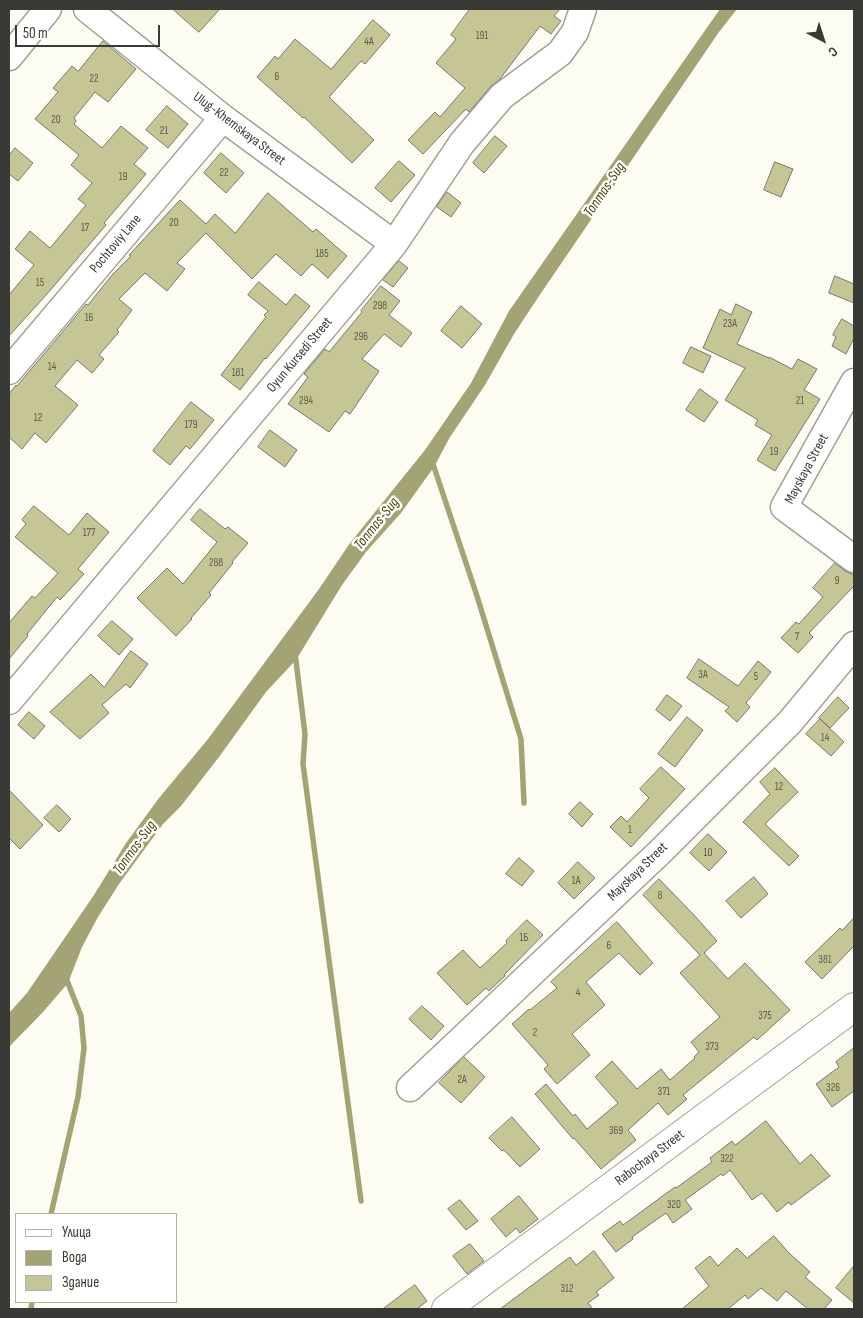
<!DOCTYPE html>
<html>
<head>
<meta charset="utf-8">
<style>
	body { margin:0 }
	#map { position:relative; width:863px; height:1318px; overflow:hidden; background:#fcfcf2; font-family:"Sofia Sans Condensed",sans-serif }
	canvas { display:block }
	.frame { position:absolute; inset:0; border:10px solid #393935; pointer-events:none }
	.legend { position:absolute; left:15px; top:1213px; width:162px; height:90px; box-sizing:border-box; background:#fffffe; border:1px solid #b0b0ae; margin:0; padding:6px 9px; list-style:none; font-size:15px; color:#393935 }
	.legend li { display:flex; align-items:center; gap:10px; height:25px }
	.legend b { width:25px; border:1px solid #b0b0ae }
	.north { position:absolute; left:798px; top:15px; width:50px; height:50px; -webkit-text-stroke:4px #fffffe; paint-order:stroke; rotate:140deg; font-size:14px; font-weight:700; line-height:20px; text-align:center; color:#393935 }
	.north::after { content:''; display:block; margin:auto; width:18px; height:22px; background:#393935; clip-path:polygon(50% 0,100% 100%,50% 72%,0 100%) }
	.scale { position:absolute; left:15px; top:25px; width:145px; height:22px; box-sizing:border-box; border:2px solid #393935; border-top:0; padding-left:6px; font-size:15px; line-height:18px; white-space:nowrap; color:#393935; -webkit-text-stroke:4px #fffffe; paint-order:stroke }
</style>
</head>
<body>
<div id="map">
<canvas width="863" height="1318"></canvas>
<div class="frame"></div>
<ul class="legend">
<li><b style="height:6px;background:#fff"></b>Улица</li>
<li><b style="height:14px;background:#a4a375"></b>Вода</li>
<li><b style="height:14px;background:#c6c596"></b>Здание</li>
</ul>
<div class="north">С</div>
<div class="scale">50 m</div>
</div>
<script>
const ctx = document.querySelector('canvas').getContext('2d');
ctx.lineJoin = 'round';
function fill(path, color) { ctx.fillStyle = color; ctx.fill(path, 'evenodd'); }
function stroke(path, color, width, dash) { ctx.strokeStyle = color; ctx.lineWidth = width; ctx.lineCap = dash ? 'butt' : 'round'; ctx.setLineDash(dash || []); ctx.stroke(path); }
function drawText(font, color, halo, rows, align = 'center') {
  ctx.font = font + ' "Sofia Sans Condensed",sans-serif'; ctx.lineWidth = 5; ctx.setLineDash([]); ctx.textBaseline = 'middle'; ctx.strokeStyle = halo; ctx.fillStyle = color; for (const [text, x, y, turn = 0] of rows) {
    ctx.save(); ctx.translate(x, y); ctx.rotate((+turn || 0) * Math.PI / 180); ctx.textAlign = isNaN(turn) ? turn : align; if (halo) ctx.strokeText(text, 0, 0); ctx.fillText(text, 0, 0); ctx.restore();
  }
}
const water = new Path2D(`
	M720,9H737L719,32L539,296L514,334L485,385L450,437L434,467L401,513L366,552L342,585L296,660L266,692L219,757L181,806L163,824L119,884L98,917L82,947L68,983L43,1012L9,1047V1013L27,993L94,895L126,843L159,798L208,739L319,589L350,543L425,450L471,383L509,311Z`);
const stream = new Path2D(`
	M432,461L477,596L521,739L524,803
	M295,653L305,734L303,764L361,1201
	M51,1214L78,1097L84,1048L81,1016L66,978
	M31,1309L32,1302`);
const building = new Path2D(`
	M173,9H220L199,32Z
	M470,9H560L554,16L561,21L551,34L540,26L500,79L491,86L469,112L466,109L423,154L408,140L435,112L440,117L465,88L436,63L456,39L451,35Z
	M373,20L390,35L365,64L361,61L329,97L374,140L352,163L304,117L303,118L257,77L275,56L278,59L295,39L331,69Z
	M103,41L136,69L108,102L95,92L74,118L76,121L74,124L102,148L121,126L148,148L134,164L146,174L104,223L106,225L47,294L9,336V295L34,265L15,249L30,231L50,248L86,205L78,199L92,183L71,165L79,155L35,119L58,92L53,88L72,66L78,71Z
	M167,106L188,124L168,148L146,130Z
	M495,136L507,146L484,173L473,163Z
	M15,148L33,163L18,181L9,174V156Z
	M221,153L244,173L226,193L204,173Z
	M399,161L415,175L391,202L375,188Z
	M775,162L793,169L781,197L764,190Z
	M447,192L461,203L451,217L437,207Z
	M268,193L313,232L316,229L347,256L328,278L312,264L301,276L276,254L252,279L206,233L177,263L185,269L167,291L145,273L119,299L132,310L117,330L119,332L99,355L104,359L92,373L77,360L55,386L78,405L46,443L35,433L22,449L9,437V394L16,385L17,386L86,304L88,305L112,275L131,256L129,255L180,200L206,224L215,214L235,233Z
	M399,261L408,268L393,287L383,280Z
	M835,276L854,284V303L829,293Z
	M259,282L286,305L295,294L310,306L266,359L265,358L240,390L221,375L266,317L264,315L268,311L248,295Z
	M381,286L400,301L389,315L412,333L401,347L384,334L362,359L379,371L350,414L345,411L329,432L288,404L308,377L304,374L325,349L329,352L362,312L361,311Z
	M736,304L752,312L737,344L769,358V357L792,369L798,359L817,369L804,390L820,399L775,471L757,460L772,435L755,425L758,420L725,400L745,368L703,348L720,309L731,315Z
	M461,306L482,324L462,348L441,331Z
	M842,319L854,326V338L846,354L832,346L836,337L833,335Z
	M691,347L711,356L703,373L683,363Z
	M700,389L718,402L704,422L686,410Z
	M191,402L214,420L190,449L186,446L170,465L153,451Z
	M270,430L297,450L285,467L258,447Z
	M34,506L69,535L87,513L109,532L78,569L84,574L60,600L57,597L27,634L28,636L9,659V623L32,596L35,598L36,597L58,573L15,537L26,524L22,520Z
	M200,509L225,529L228,527L248,543L232,562L233,563L209,593L211,595L191,618L192,619L176,636L137,598L167,568L183,584L217,542L191,520Z
	M835,563L845,571L854,575V586L809,633L813,637L798,653L781,638L796,622L799,624L823,597L813,588Z
	M112,621L133,639L119,655L98,636Z
	M131,651L148,664L130,688L126,684L102,705L109,713L80,739L50,712L91,674L104,687Z
	M699,659L738,686L758,661L771,672L746,703L750,707L737,722L725,711L729,707L687,678Z
	M667,695L682,706L670,721L656,710Z
	M838,697L849,708L830,728L819,718Z
	M29,712L45,726L34,739L18,725Z
	M687,717L703,730L675,767L658,754Z
	M820,719L844,742L831,756L806,734Z
	M661,767L685,789L631,847L610,827L621,816L627,822L649,798L640,789Z
	M775,768L798,792L765,824L799,856L789,866L743,822L770,794L760,782Z
	M9,790L43,825L20,849L9,838Z
	M580,802L593,814L582,827L569,814Z
	M57,805L71,819L59,832L44,818Z
	M708,834L727,852L709,871L690,853Z
	M519,858L534,871L522,886L506,874Z
	M578,862L595,878L574,899L558,883Z
	M754,877L768,894L741,918L726,901Z
	M659,879L694,915L717,941L704,953L728,979L745,963L790,1010L757,1040L754,1037L683,1095L687,1099L668,1115L658,1103L628,1130L636,1140L601,1169L574,1138L573,1139L535,1094L546,1084L573,1116L575,1114L587,1129L618,1103L595,1077L612,1061L637,1089L661,1069L670,1080L695,1058L694,1057L699,1052L691,1042L720,1017L680,973L700,955L643,895Z
	M854,918V946L822,979L805,962L840,928L842,930Z
	M527,920L543,935L504,975L505,976L489,991L486,988L467,1005L437,973L463,950L480,968L507,943L506,941Z
	M617,922L653,963L640,975L619,953L586,982L605,1005L572,1034L590,1055L557,1084L544,1069L548,1065L512,1024L529,1009L530,1010L557,988L551,982Z
	M422,1006L444,1026L431,1040L409,1019Z
	M854,1048V1091L832,1107L816,1084L839,1067L836,1062Z
	M464,1057L485,1077L461,1103L439,1083Z
	M512,1117L540,1149L520,1167L504,1150L502,1151L489,1138Z
	M766,1121L800,1164L811,1154L830,1176L791,1205L789,1202L777,1212L762,1193L752,1200L730,1170L723,1176L721,1174L685,1200L692,1209L673,1223L666,1213L632,1237L633,1239L616,1252L602,1234L620,1221L623,1225L675,1187L676,1188L712,1162L710,1158L732,1141L735,1145Z
	M519,1196L538,1219L520,1233L516,1228L506,1237L491,1219Z
	M460,1200L478,1221L466,1230L448,1209Z
	M774,1236L789,1253L810,1272L805,1277L832,1300L824,1309H808L786,1291L777,1301L761,1288L748,1299L745,1295L728,1309H682L709,1286L695,1268L710,1256L718,1266L737,1248L747,1258Z
	M470,1244L484,1261L467,1274L453,1256Z
	M594,1251L614,1278L596,1292L599,1295L588,1303L593,1309H500L570,1257L576,1265Z
	M854,1266V1303L836,1288Z
	M415,1285L427,1301L417,1309H383Z`);
const minor = new Path2D(`
	M87,9L223,118L394,244
	M9,57L48,9
	M9,371L223,118
	M854,382L784,507L854,559
	M9,701L394,244L462,143L502,96L560,53L575,32L583,9
	M410,1088L661,851L790,722L854,645`);
const major = new Path2D(`
	M446,1309L854,1007`);
const numberNames = [
	["191",482,36],
	["4А",369,42],
	["6",277,77],
	["22",94,79],
	["20",56,120],
	["21",164,131],
	["22",224,173],
	["19",123,177],
	["20",174,223],
	["17",85,228],
	["185",322,254],
	["15",40,283],
	["298",380,306],
	["16",89,318],
	["23А",730,324],
	["296",361,337],
	["14",52,367],
	["181",238,373],
	["294",306,401],
	["21",800,401],
	["12",38,418],
	["179",191,425],
	["19",774,452],
	["177",89,533],
	["288",216,563],
	["9",837,581],
	["7",797,637],
	["3А",703,675],
	["5",756,677],
	["14",825,738],
	["12",779,787],
	["1",630,830],
	["10",708,853],
	["1А",576,881],
	["8",660,896],
	["1Б",524,938],
	["6",609,946],
	["381",825,960],
	["4",578,993],
	["375",765,1016],
	["2",535,1033],
	["373",712,1047],
	["2А",462,1080],
	["326",833,1088],
	["371",664,1092],
	["369",616,1131],
	["322",727,1159],
	["320",674,1205],
	["312",567,1289]
];
const streetNames = [
	["Ulug-Khemskaya Street",239,129,37],
	["Pochtoviy Lane",116,244,-50],
	["Oyun Kursedi Street",300,355,-50],
	["Mayskaya Street",807,469,-62],
	["Mayskaya Street",638,872,-44],
	["Rabochaya Street",650,1158,-37]
];
const waterNames = [
	["Tonmas-Sug",605,190,-56],
	["Tonmas-Sug",377,524,-51],
	["Tonmas-Sug",135,848,-54]
];
fill(water, '#a4a375');
stroke(stream, '#a4a375', 5.5);
fill(building, '#c6c596');
stroke(building, '#787870', 1);
stroke(minor, '#a0a098', 29);
stroke(major, '#a0a098', 30);
stroke(minor, '#fff', 26);
stroke(major, '#fff', 28);
drawText('11px', '#5c5c4d', null, numberNames);
drawText('14px', '#393935', '#fffffe', streetNames);
drawText('italic 15px', '#48450d', '#fffffe', waterNames);
</script>
</body>
</html>
